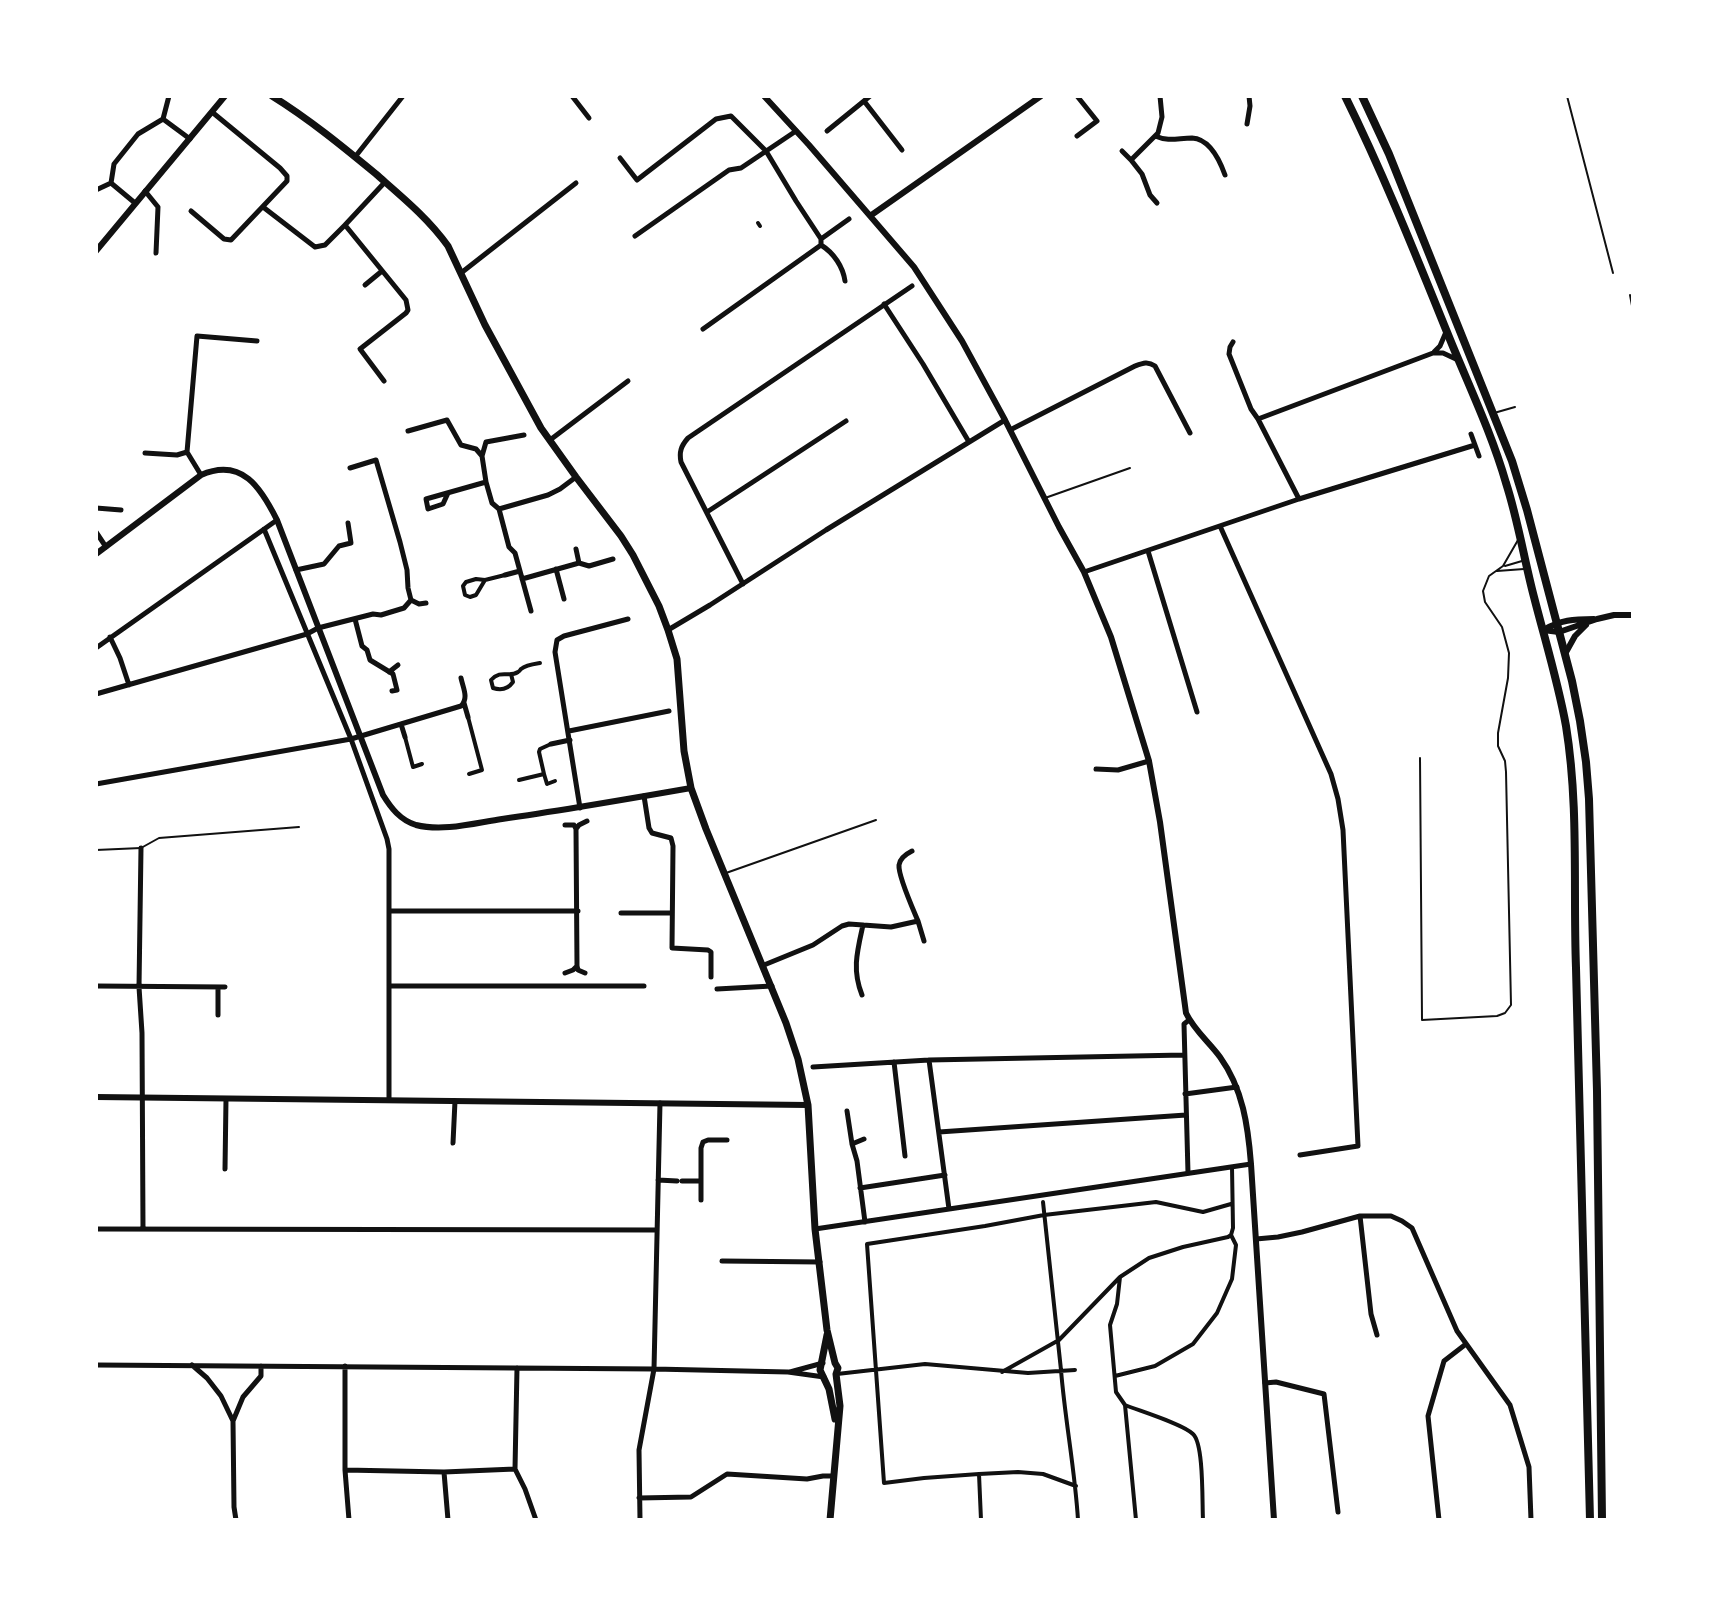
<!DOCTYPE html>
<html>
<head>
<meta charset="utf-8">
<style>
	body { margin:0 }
	#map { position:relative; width:1729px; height:1616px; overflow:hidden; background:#fff; font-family:"Exo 2",sans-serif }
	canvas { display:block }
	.frame { position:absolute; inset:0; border:98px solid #fff; pointer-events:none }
</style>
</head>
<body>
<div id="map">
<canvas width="1729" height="1616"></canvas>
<div class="frame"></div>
</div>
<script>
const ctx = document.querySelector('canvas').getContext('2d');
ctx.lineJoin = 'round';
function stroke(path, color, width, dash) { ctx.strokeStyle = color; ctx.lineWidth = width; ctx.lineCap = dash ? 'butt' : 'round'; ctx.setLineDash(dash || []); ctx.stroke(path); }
const service = new Path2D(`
	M1567,96L1613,273
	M1630,295L1633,311
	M1494,413L1515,407
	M1045,498L1130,468
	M1505,566L1522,561
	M1497,571L1524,569
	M1420,758L1422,1020L1497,1016L1505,1013L1511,1005L1506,772L1505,761L1498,746V733L1508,678L1509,653L1502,627L1485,602L1483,591L1489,576L1503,566L1518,540
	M96,850L141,848L159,838L299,827
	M726,873L876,820`);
const pedestrian = new Path2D(`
	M758,223L760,226
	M485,580L476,595L470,597L465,595L463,586L466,582L476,579L485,580L505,575
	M511,674L513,682C508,689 502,691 493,688L491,680C501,669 509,678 518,672C520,671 520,670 521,669C526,665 534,664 540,663
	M468,717L482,770L469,774
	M405,737L413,767L422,764
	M544,774L547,784L555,781
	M519,780L544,774L539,752L540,749L551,744
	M1043,1202C1049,1258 1055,1314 1061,1370C1065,1420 1075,1470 1078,1520
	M1120,1277L1117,1304L1110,1325L1116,1392L1125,1405L1136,1520
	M1002,1372L1059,1340L1120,1277L1149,1258L1183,1247L1228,1237L1231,1235L1233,1228L1232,1167
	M837,1374L925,1364L1028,1373L1075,1370
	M1115,1376L1155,1366L1193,1344L1217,1313L1232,1279L1236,1245L1231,1235
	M1125,1405C1140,1411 1183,1424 1193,1434C1204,1444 1202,1503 1203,1520
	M979,1474L1018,1472L1043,1474L1076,1486
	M981,1520L979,1474L924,1478L884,1483L867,1244L985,1226L1044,1215L1156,1202L1203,1212L1231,1204`);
const minor = new Path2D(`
	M169,96L163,119L190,139
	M572,96L589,118
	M870,96L864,101L902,150
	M1247,124L1250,106L1249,96
	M827,131L864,101
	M1077,136L1097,121L1077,96
	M1155,136C1169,142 1178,138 1192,138C1210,139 1220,161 1225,175
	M1122,151L1131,160
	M355,157L403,96
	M620,158L637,180L716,119L731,116L766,151L796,201L821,239V245C834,253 843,267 845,281
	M96,190L111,183
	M145,191L158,207L156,253
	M135,203L111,183L114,164L138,134L163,119
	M1157,203L1150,195L1142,174L1131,160L1158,133L1162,117L1160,96
	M263,207L315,247L325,245L345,225
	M191,211L224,239L231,240L287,181V176L280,168L212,112
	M635,236L729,170L741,168L796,131
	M821,239L849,219
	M461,273L576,183
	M365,285L382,271
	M884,304L923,364L969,442
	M703,329L821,245
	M1233,342L1230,347L1229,354L1251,409L1258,419
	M1434,352L1440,346L1446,332
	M384,381L360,349L406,313L408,310L406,300L345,225L385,182
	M1010,430L1135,366C1143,363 1148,361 1155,366L1190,433
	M408,431L447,420L461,445L476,449L482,456L486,482L492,503L499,509L509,547L515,553L531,611
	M1471,434L1479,456
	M550,440L628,381
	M145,453L177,455L187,452
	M482,456L486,442L524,435
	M201,475L187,452L197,336L257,341
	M448,493L443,504L428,509L426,499L486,482
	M1299,499L1258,419L1433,353H1443L1458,360
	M96,508L121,510
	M499,509L548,495L560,489L576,477
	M707,512L846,421
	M1220,526L1331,774L1338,799L1343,830L1358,1146L1300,1155
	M264,529L351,739L387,839L389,849V1100
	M96,532L106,547
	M576,549L579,563
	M1148,551L1197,712
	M556,569L564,599
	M296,570L324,564L339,546L351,543L348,523
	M1084,572L1299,499L1475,445
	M505,575L520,571
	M522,579L579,563L589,566L613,559
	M743,584L681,462C679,452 681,446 688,438L912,286
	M411,600L419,604L426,603
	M355,619L362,646L367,650L370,660L393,674L397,690L392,691
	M668,630L710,605L826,530L1005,420
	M110,637L120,658L129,685
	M96,648L277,520
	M389,672L398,665
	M96,694L307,634L318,628L373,614L381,615L404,608L411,600L408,588L407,570L400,542L376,460L350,468
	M464,703L468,717
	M401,724L405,737
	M569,731L669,711
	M551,744L570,740
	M1096,769L1118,770L1149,761
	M96,784L351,739L461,706C469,698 463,688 461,678
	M644,796L649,828L652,833L671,838L673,846L672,948L708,950L711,952V977
	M580,808L555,652L557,640L564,636L628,619
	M565,825H574L576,829
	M576,829L577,966
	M576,829L579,825L587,821
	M141,848L139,987L142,1033L143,1229
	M912,851C906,854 900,858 899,865C898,876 913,909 918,921
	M389,911H578
	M621,913H672
	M764,965L813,945L842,926L849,924L891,927L918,921L924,941
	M577,966L578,970L585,973
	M565,973L573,970L577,966
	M96,986L225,987
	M389,986H644
	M717,989L772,986
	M862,995C852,970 857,952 863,925
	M218,1015V987
	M929,1060L949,1209
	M894,1062L905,1156
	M813,1067L929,1060L1184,1055
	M1185,1094L1237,1087
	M847,1111L852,1144L857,1161L865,1222
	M939,1132L1186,1115
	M453,1143L455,1101
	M852,1144L864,1139
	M225,1169L226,1099
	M1188,1173L1184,1024L1189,1020
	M658,1180L677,1181
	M682,1181H700
	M860,1188L945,1175
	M701,1200V1148L703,1142L708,1140H727
	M1360,1216L1371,1314L1377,1335
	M96,1229L657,1230
	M815,1229L1251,1164
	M1256,1239L1278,1237L1302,1232L1360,1216H1391L1402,1221L1412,1228L1457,1331L1510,1405L1529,1467L1531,1520
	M722,1261L820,1262
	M96,1365L654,1369L788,1372L824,1377
	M192,1365L207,1378L221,1396L233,1421L234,1507L236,1520
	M345,1366V1470L349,1520
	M517,1368L515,1469L525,1489L536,1520
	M790,1372L823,1363
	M1265,1383L1276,1382L1324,1394L1338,1512
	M233,1421L243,1397L261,1376V1366
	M345,1470L444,1472L515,1469
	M444,1472L448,1520
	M639,1498L691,1497L727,1474L807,1479L823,1476H833
	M640,1520L639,1450L654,1369L660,1103
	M1439,1520L1428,1416L1444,1361L1466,1344`);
const tertiary = new Path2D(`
	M764,96L809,145L914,267L962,341L1005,420L1059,527L1084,572L1111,637L1149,761L1160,822L1186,1013C1194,1030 1209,1042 1220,1057C1243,1089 1248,1126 1251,1164L1274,1520
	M870,216L1041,96
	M96,251L225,96
	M96,554L201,475C242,457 261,488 277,520L383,795C391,808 400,820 416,825C443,832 475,823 502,819C565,810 628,799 691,788
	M1543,630L1559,632L1597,619L1614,615H1633
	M1543,630C1561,620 1573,619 1594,619
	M1565,654L1575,636L1586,625
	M96,1097L808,1105`);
const secondary = new Path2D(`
	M272,96C309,119 342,146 376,174C401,196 428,218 448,246L485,325L541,428L576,477L621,536L633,555L659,606L668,630L677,659L684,751L691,788L706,829L786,1023L798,1059L808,1105L815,1229L827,1330L835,1363L838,1368L836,1374L840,1406L830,1520
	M827,1335L820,1370L829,1389L835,1419`);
const primary = new Path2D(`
	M1345,96C1383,173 1415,253 1447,332C1467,382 1491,431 1506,483C1518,520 1524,559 1534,597C1545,640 1558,682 1566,726C1579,806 1573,887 1576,968C1582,1152 1586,1336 1590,1520
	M1362,96L1389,154L1512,461L1527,510L1572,681L1580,721L1586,762L1589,799L1597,1091L1602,1520`);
stroke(service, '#111', 2);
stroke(pedestrian, '#111', 4);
stroke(minor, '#111', 5);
stroke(tertiary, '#111', 6);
stroke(secondary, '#111', 7);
stroke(primary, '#111', 8);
</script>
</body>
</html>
